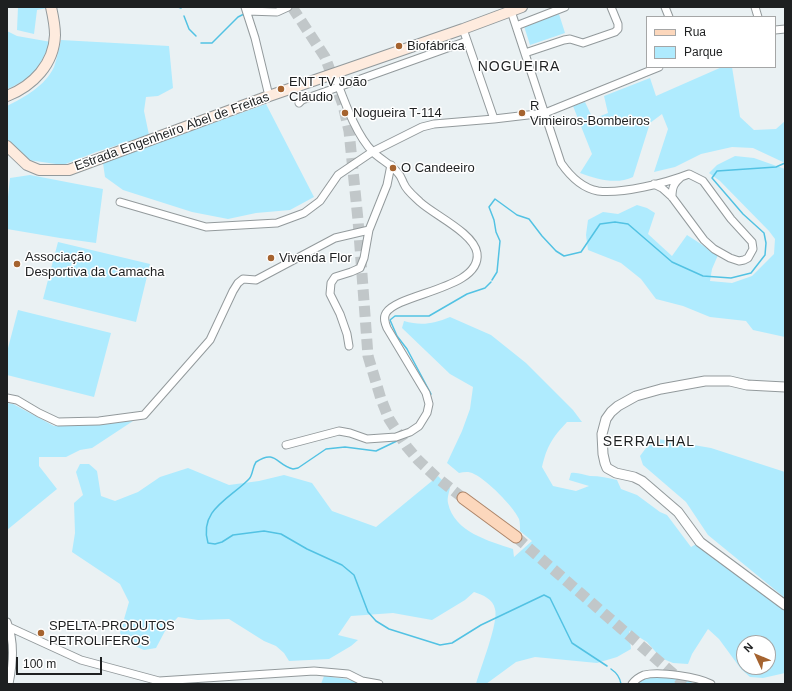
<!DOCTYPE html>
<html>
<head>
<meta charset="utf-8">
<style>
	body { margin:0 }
	#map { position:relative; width:792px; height:691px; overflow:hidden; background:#eaf1f3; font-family:Arial,sans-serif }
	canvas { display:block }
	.frame { position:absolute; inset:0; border:8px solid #1e2021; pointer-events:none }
	.legend { position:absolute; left:646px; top:16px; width:130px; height:52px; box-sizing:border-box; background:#fff; border:1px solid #a5a6a6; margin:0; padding:5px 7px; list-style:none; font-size:12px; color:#1e2021 }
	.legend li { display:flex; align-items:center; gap:8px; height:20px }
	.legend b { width:20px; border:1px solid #a5a6a6 }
	.north { position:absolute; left:736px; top:635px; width:40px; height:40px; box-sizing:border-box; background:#fff; border:1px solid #a5a6a6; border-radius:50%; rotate:314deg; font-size:11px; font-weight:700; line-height:16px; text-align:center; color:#1e2021 }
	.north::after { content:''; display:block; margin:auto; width:14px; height:18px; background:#a5632f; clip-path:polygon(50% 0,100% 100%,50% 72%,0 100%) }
	.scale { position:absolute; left:16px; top:657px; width:86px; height:18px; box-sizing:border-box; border:2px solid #1e2021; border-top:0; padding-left:5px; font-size:12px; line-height:14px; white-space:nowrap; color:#1e2021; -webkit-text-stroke:3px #fff; paint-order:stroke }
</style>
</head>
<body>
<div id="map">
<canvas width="792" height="691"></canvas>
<div class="frame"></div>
<ul class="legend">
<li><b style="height:5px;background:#fcd7bc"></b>Rua</li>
<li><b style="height:11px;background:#afebfe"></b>Parque</li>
</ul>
<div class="north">N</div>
<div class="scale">100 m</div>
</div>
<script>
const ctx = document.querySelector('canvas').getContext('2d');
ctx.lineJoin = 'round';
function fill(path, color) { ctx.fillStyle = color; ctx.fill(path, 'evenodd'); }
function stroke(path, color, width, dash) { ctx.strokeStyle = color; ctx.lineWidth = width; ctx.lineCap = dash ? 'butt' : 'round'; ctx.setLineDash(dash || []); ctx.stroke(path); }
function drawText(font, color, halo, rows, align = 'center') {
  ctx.font = font + ' Arial,sans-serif'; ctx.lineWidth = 3; ctx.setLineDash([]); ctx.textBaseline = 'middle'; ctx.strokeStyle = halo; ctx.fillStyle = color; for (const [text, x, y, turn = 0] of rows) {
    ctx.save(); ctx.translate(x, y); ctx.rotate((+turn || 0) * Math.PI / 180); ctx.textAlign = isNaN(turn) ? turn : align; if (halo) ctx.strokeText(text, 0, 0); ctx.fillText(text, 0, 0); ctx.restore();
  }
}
const green = new Path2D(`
	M18,7H47V8L37,10L34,34L17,30Z
	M559,14L565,33L530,45L524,26Z
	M7,31L17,36L51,42L35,74L12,87L7,89Z
	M61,40L169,46L173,88L158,96L146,97L144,111L149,135L96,152L63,165L28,160L7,141V106C25,97 45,86 54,67C57,58 59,49 61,40Z
	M722,67H732L740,117L754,130L776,129L785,121V163L753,148L732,147L701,154L675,167L654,172L668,129L662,114L650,123L633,177C616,185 597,179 580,173L592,154L573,106L585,102L593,119L608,113L604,96L650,78L656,96Z
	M266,104L314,197L290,210L256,213L228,219L192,212L123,190L105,177L103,163Z
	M735,156L754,158L785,169V337L753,330L746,321L710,317L683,306L656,299L641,279L621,263L588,250L586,235L588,220L603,212L618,214L637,205L647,208L655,213L648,234L672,256L687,235L718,255L712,269L710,281L732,283L752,276L774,254L775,239L769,231L720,181L709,173L717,165Z
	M30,175L103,189L96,243L60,238L7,229V206L10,178Z
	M58,242L150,264L136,322L43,299Z
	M18,310L111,333L94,397L7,375V352Z
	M450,317L491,335L526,363L573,410L582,422H567C552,438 547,446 542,467L553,486L576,491L589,486L569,480L571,473C578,472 583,475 590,476C600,476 608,478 617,480L621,489L637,495L660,512L667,515L691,547L700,542L785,605V673L763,678L750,677L741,669L719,639L708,629L692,654L688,664L673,663L661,658L647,642L629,631L631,649L617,657L597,663L535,657L516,662L486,684H476C480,669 499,622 495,609C493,599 483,595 474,592L465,600L432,620L393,613L351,616L338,635L358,640L351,646L329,659L289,661L284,653L276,646L264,641L229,619L198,620L178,617L165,631L156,648L144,650L126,642L120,633L129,602L120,584L72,552L75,533L74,503L83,495L76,472L80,464H89L97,471L101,496L115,501L138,492L160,477L188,468L229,485L259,481L284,475L312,483L332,511L376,527L438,476L450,488C449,492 447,498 448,503C454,532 489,541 513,549L514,557L532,541L520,531C520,527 520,522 519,519C513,506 487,480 474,474C469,471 464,472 459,473L447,463L462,431L470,409L473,387L450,374L402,328L404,321C421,326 433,324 450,317ZM744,643H768V667H744Z
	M7,403L13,404L54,426L133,421L92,448L80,450L66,457H39V466L57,489L7,530Z
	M658,439L711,448L785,472V598L708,535L686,502L643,465L640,456L646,448Z
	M324,676L346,679L362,684H321Z
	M657,677L688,680L694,684H636L645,679Z`);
const stream = new Path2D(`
	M178,7L181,8
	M184,16L189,29L196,36
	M201,43H212L238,17L244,14
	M492,280L497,272L500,241L496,232L494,220L489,207L495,199L517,215L529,219L542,236L556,251L564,256L581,252L600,224L615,222L628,224L672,262L703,276L731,278L751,273L765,255L766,243L764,233L743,214L712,178L717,171L776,167L785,163
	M431,394L407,349L397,336L390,320L395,316H429L467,294L485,288L491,282
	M403,438L376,451L345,447L326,449L298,468L293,469C276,465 276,449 256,462C252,468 253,475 249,479C231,498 198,510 208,543L215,544L222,542L233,535L264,531L281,534L307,549L342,565L354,575L368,612L376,621L389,629L440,645L452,643L481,625L544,595L550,598L572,643L607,666
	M611,669C617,673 620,677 621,684`);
const primaryTunnel = new Path2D(`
	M292,7L325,57L343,105L349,131L358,220L368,356L381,399L389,419L407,447L418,460L436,477L463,498
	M516,537L685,684`);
const minor = new Path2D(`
	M245,7L255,38L269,96
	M665,7L669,17
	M755,7L758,17
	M247,11L277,12L288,7
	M511,11L561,163C570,176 581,188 598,191C622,194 666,183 689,174L703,181L731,219L752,242L753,249L748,258L744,260L739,261L730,258L714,249L704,240L672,197L662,188L654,184
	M516,26L565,7
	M463,29L494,119
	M775,30L785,29
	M525,53L564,40L570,39L583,43L615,32L618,29V24L611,7
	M299,103L302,100L467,41
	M672,197C672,187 674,183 681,177
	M120,202L206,227L277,223L304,213L320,201L338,175L372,152L422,127L434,124L494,119L545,113L659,67
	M349,346L347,334L340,314L330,294L331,283L335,277L351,272L360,268L364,258L369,230
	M7,398L17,400L39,413L58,422L99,421L144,415L210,340L233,291L238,283L243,279L256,280L335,238L369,230L387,185L391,165
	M286,445L339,431L350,433L367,439L396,437L410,432L419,426L427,413L429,404L426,393L387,328C385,323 383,318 386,313C398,293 482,289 477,253C474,233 434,215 420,202C414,196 407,191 404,184C402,180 401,176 398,173C391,164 381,160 373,152C355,134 343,97 334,74
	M7,622C15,642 13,663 9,684
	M9,627L81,660L159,681L314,671L348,674L362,681L379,684
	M632,684C635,680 639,677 644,675C659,671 698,677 711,684`);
const tertiary = new Path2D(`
	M785,387L747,385L730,381H705L661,389L636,396L618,406L611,412L606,419L602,434L603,454L605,463L607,468L616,473L634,477L642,481L678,512L700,542L785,605`);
const secondary = new Path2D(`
	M7,96C33,86 54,64 55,35C55,26 53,16 51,7
	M7,146L27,165L39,170H69L269,96L463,29L522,7`);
const primary = new Path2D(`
	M463,498L516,537`);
const markers = [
	[399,46,4,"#a5632f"],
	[281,89,4,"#a5632f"],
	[345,113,4,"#a5632f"],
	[522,113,4,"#a5632f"],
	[393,168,4,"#a5632f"],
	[271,258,4,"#a5632f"],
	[17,264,4,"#a5632f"],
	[41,633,4,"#a5632f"]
];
const poiNames = [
	["Biofábrica",407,46],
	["ENT TV João",289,82],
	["Cláudio",289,97],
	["R",530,106],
	["Vimieiros-Bombeiros",530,121],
	["Nogueira T-114",353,113],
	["O Candeeiro",401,168],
	["Associação",25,257],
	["Desportiva da Camacha",25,272],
	["Vivenda Flor",279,258],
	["SPELTA-PRODUTOS",49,626],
	["PETROLIFEROS",49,641]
];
const streetNames = [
	["Estrada Engenheiro Abel de Freitas",172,132,-20]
];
const neighbourhoodNames = [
	["NOGUEIRA",519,67],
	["SERRALHAL",649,442]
];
fill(green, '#afebfe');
stroke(stream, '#52c2e3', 1.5);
stroke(primaryTunnel, '#c1c7c9', 11, [11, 5.5]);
stroke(minor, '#939a9c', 9);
stroke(tertiary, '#939a9c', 11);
stroke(secondary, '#939a9c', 12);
stroke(primary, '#ad8569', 13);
stroke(minor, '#fff', 7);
stroke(tertiary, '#fff', 9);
stroke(secondary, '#feebde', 10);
stroke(primary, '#fcd7bc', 11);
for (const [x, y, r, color] of markers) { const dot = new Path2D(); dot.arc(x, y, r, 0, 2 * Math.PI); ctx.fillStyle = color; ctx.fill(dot); stroke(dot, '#fff', 1.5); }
drawText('13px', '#1e2021', '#fff', poiNames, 'left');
drawText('13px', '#1e2021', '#fff', streetNames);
ctx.letterSpacing = '1px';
drawText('14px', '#1e2021', '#fff', neighbourhoodNames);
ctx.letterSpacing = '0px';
</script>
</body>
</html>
